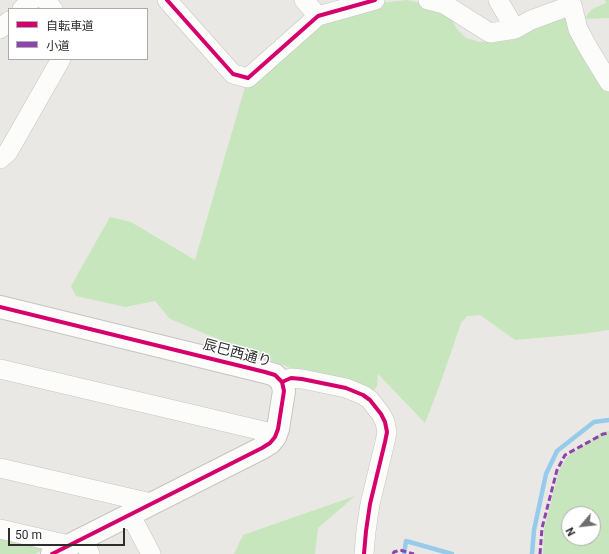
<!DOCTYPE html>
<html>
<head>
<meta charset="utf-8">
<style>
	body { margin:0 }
	#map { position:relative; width:609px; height:554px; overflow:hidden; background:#eae8e4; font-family:Roboto,"Noto Sans JP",sans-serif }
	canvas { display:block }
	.legend { position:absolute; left:8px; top:8px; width:140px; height:52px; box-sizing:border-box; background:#fff; border:1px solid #ababab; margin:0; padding:5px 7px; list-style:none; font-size:12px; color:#2d2d2d }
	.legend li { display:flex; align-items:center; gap:8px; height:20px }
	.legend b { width:20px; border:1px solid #ababab }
	.north { position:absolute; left:561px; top:506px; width:40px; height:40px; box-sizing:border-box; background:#fff; border:1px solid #ababab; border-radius:50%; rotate:242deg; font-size:11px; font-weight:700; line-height:16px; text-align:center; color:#2d2d2d }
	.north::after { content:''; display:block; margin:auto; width:14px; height:18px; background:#6f6e6d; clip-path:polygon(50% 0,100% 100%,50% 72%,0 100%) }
	.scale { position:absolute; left:8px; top:528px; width:117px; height:18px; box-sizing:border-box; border:2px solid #2d2d2d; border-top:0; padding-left:5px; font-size:12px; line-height:14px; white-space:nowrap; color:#2d2d2d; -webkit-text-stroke:3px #fff; paint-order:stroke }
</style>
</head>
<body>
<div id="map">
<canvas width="609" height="554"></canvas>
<ul class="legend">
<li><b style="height:5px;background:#d6006c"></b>自転車道</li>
<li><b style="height:5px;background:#8e44ad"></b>小道</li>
</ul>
<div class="north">N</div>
<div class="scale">50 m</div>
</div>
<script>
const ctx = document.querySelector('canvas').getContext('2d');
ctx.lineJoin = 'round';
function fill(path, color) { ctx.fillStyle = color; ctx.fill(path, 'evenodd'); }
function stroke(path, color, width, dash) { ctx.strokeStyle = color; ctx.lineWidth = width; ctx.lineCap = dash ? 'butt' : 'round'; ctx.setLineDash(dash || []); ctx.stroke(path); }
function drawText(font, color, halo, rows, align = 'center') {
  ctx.font = font + ' Roboto,"Noto Sans JP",sans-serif'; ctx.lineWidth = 3; ctx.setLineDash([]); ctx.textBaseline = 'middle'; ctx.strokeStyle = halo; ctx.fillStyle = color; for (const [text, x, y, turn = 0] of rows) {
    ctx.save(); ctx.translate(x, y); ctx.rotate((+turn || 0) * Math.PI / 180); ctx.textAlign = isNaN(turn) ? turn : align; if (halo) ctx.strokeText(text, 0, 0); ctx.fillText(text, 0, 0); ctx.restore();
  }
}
const green = new Path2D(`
	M407,0L426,4L448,13L457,29L466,38L480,42L497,40L569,13L583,51L609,92V330L582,334L515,340L480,315L467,316L461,323L439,387L425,423L378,374L377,386L371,394L300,373L286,366L266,359L170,319L155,301L125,307L76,296L71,286L110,217L131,222L195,260L247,80L321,21L380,3Z
	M605,0H609V18L584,19L592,9L606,3Z
	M609,431V554H543L544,529L559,471L567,457L603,432ZM569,514H593V538H569Z
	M355,496L318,528L315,554H234L243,535Z
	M0,534L42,544L43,550L35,554H0Z`);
const stream = new Path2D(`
	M404,554L406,541L452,554
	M532,554L534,530L546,474L557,451L594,422L609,420`);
const street = new Path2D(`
	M45,0L53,9
	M167,0L233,74L248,78L318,16L375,0
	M304,0L318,16
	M428,0L444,4L490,33L515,29L531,20L572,5L578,29L587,46L609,82
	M498,0L515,29
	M22,9L32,0
	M0,29L9,21
	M0,159L8,152L61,59
	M0,369L276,434
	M282,382L291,378L302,379L346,388L363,395L370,400L381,414L385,422L387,432L385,442L370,504L366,531L364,554
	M0,468L151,503
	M130,514L151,554
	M0,529L69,545
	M82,538L90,554`);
const secondary = new Path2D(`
	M0,307L265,372L275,375L282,382L284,391L278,429L275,437L270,443L262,448L52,554`);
const quiet = new Path2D(`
	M393,554L394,552L400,550L414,554
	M540,554L542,528L557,470L565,455L603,434L609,433`);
const cycleway = new Path2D(`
	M167,0L233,74L248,78L318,16L375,0
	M0,307L265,372L275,375L282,382L284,391L278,429L275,437L270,443L262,448L52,554
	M282,382L291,378L302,379L346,388L363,395L370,400L381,414L385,422L387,432L385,442L370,504L366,531L364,554`);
const streetNames = [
	["辰巳西通り",237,354,15]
];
fill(green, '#c8e6bd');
stroke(stream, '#97cbec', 4.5);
stroke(street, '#c4c4c4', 20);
stroke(secondary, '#c4c4c4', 24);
stroke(street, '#fcfcfb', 19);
stroke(secondary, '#fcfcfb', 22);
stroke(quiet, '#8e44ad', 3, [6, 3]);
stroke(cycleway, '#d6006c', 4);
drawText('14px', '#2d2d2d', '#fff', streetNames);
</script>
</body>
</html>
